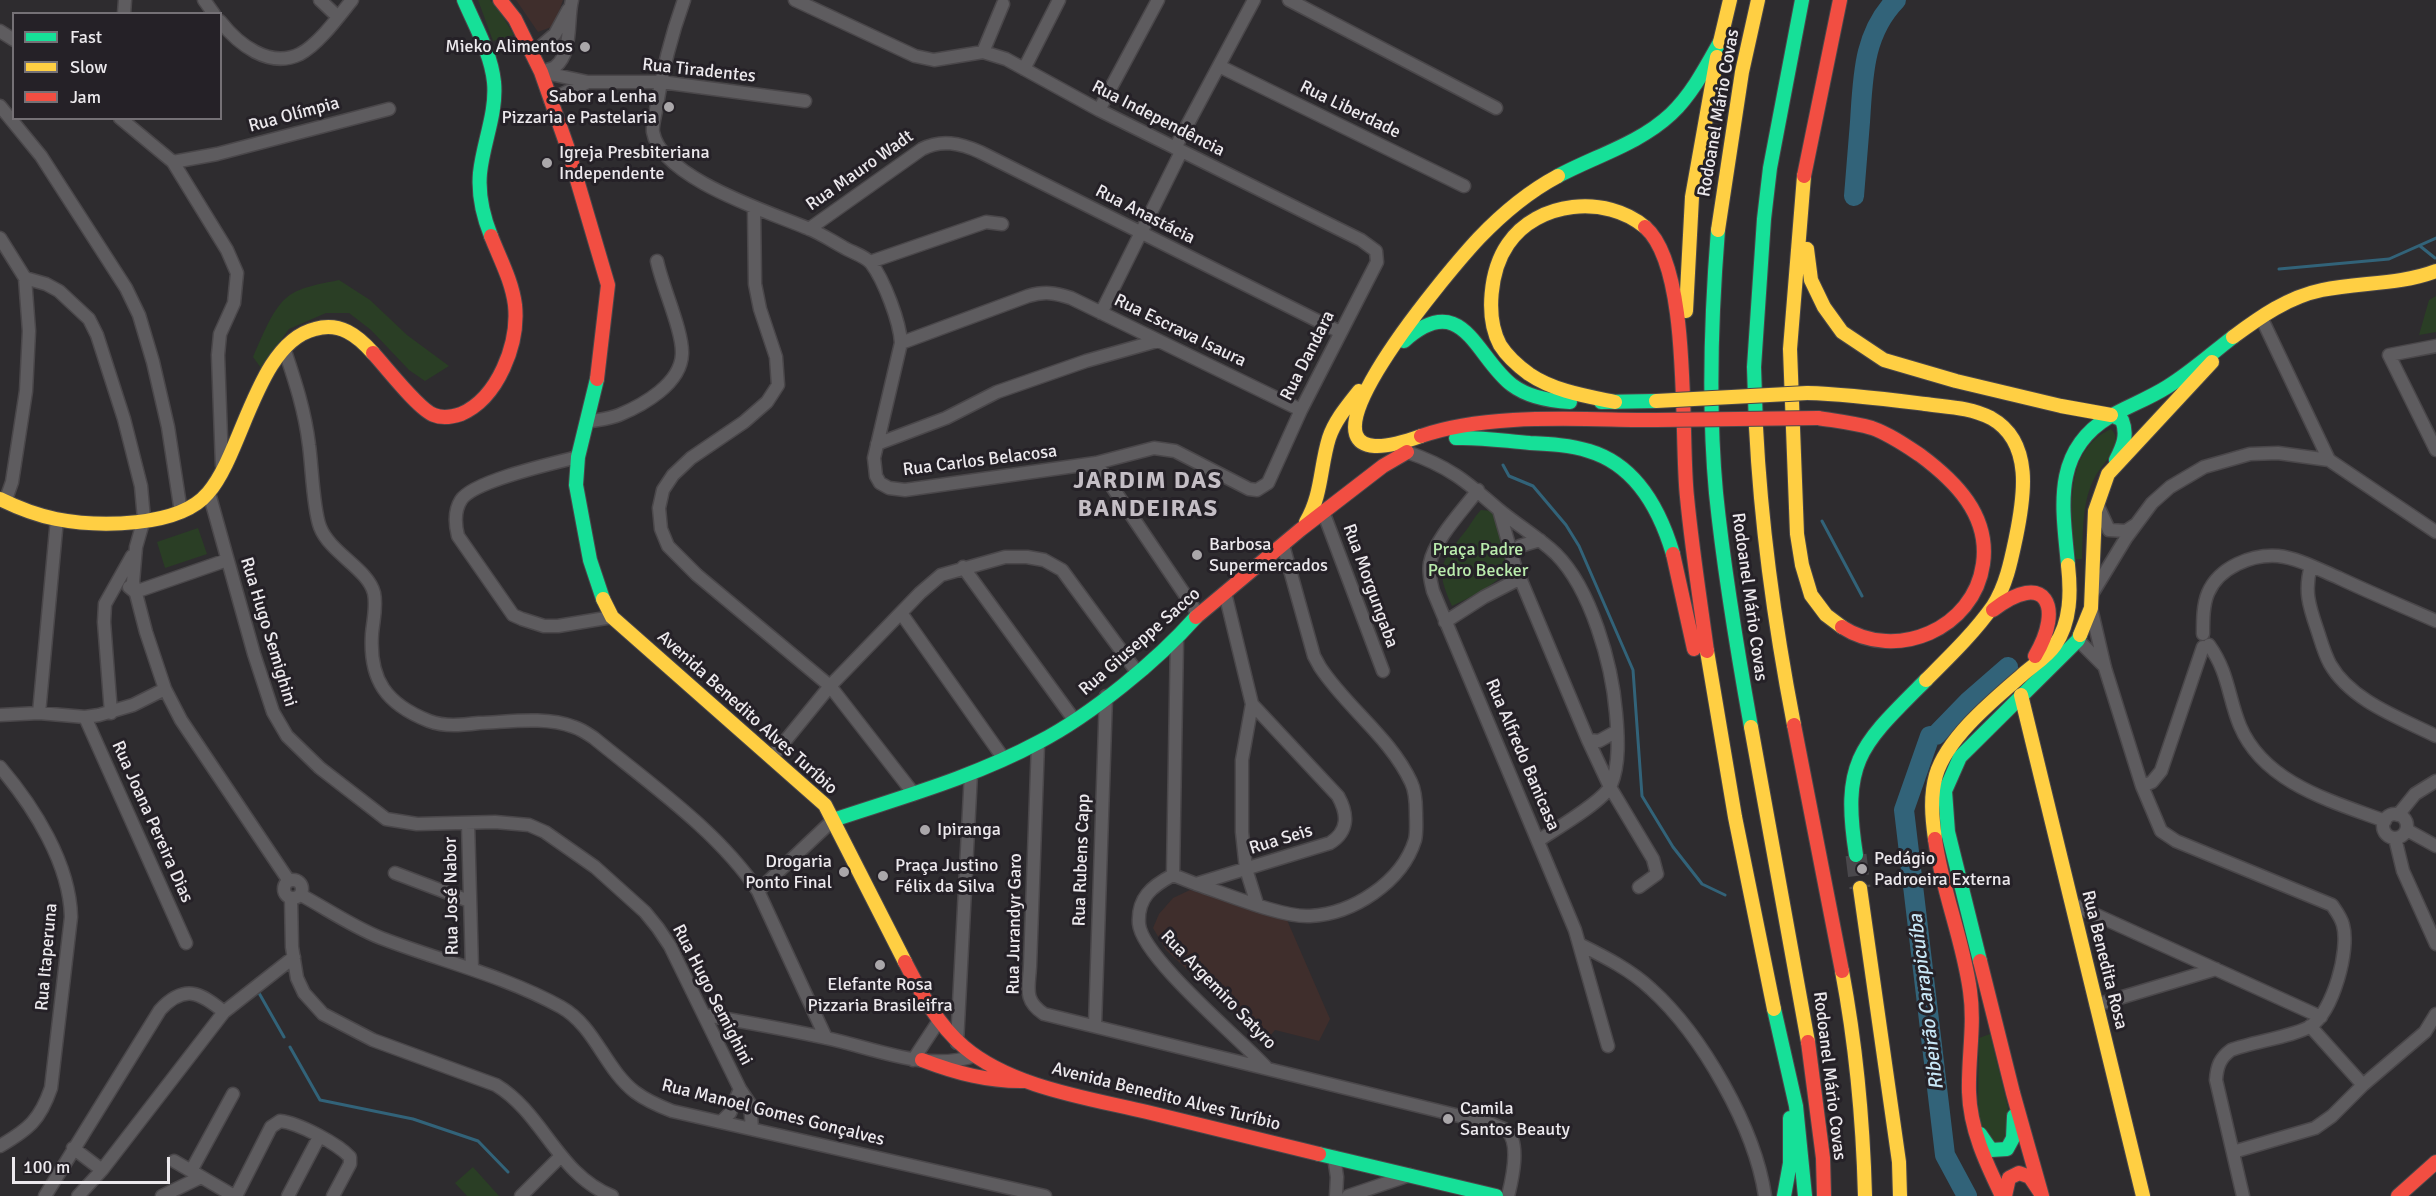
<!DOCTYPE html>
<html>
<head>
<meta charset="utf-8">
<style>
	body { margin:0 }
	#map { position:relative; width:2436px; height:1196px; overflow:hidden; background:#2e2c2f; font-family:Signika,sans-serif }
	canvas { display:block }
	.legend { position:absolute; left:12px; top:12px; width:210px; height:108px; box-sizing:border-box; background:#252127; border:2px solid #757176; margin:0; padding:8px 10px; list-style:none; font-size:18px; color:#ece9ed }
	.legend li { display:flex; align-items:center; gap:12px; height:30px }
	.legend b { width:30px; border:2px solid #757176 }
	.scale { position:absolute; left:12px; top:1157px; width:158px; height:27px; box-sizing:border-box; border:3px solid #ece9ed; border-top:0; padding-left:8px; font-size:18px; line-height:21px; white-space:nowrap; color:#ece9ed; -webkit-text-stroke:4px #252127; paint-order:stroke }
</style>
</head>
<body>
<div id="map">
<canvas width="2436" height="1196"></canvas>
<ul class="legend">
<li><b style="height:8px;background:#16e098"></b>Fast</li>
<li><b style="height:8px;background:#ffcf43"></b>Slow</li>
<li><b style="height:8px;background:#f24e42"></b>Jam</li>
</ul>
<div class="scale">100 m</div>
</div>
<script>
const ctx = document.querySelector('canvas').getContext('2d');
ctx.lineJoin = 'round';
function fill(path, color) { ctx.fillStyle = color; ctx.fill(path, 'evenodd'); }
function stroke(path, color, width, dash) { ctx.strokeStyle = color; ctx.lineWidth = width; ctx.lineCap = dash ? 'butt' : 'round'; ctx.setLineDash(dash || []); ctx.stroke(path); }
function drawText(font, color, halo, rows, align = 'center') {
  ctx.font = font + ' Signika,sans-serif'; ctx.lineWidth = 6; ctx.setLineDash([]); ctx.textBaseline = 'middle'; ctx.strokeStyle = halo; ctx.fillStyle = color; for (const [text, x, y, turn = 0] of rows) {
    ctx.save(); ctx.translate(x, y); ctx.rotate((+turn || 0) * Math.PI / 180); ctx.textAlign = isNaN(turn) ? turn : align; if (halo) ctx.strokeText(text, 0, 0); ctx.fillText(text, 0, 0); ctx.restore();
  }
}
const education = new Path2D(`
	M516,0H563L554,26L538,32Z
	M1190,890L1287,920L1330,1019L1319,1041L1275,1030L1265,1042L1166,950L1153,928L1159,914L1173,898Z`);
const green = new Path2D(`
	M478,0H490L499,10L514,35L493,41Z
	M339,280L370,300L407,335L449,366L425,381L409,370L371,330L349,313H326L289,329L261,368L253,357C261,339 271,312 285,299C299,286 322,284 339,280Z
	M2436,296V332L2419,335L2429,300Z
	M2111,429C2126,443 2102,464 2095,477C2082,500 2083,533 2082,559H2076C2071,516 2062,451 2111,429Z
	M1481,510L1492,511L1498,521L1508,572L1481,592L1452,606C1435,569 1440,563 1464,533C1470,526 1474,517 1481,510Z
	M198,528L207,554L165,568L157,542Z
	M1990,1034L2008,1107L2006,1140L1992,1143L1981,1124L1978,1111L1979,1038Z
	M473,1167L499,1196H467L455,1183Z`);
const stream = new Path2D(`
	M2420,246L2435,258
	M2279,269L2389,259L2436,238
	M1503,465L1509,476L1533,486L1566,525L1579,546L1633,670L1642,796L1673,847L1702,884L1725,895
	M1822,521L1862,596
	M259,993L284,1037
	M290,1047L320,1100L413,1119L478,1141L508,1172`);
const river = new Path2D(`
	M1854,196C1856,171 1858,147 1860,122C1863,77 1863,34 1896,0
	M1967,1196L1945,1155L1904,810L1930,736L1936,735L1969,701L2008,667`);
const highwayTunnel = new Path2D(`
	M1856,855L1860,888`);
const street = new Path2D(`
	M204,0L214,14
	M320,0L338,17
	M684,0C671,36 662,72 656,110C655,117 652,126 653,132C661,178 769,212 807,228C820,233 832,241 843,247C851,252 865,256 871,263C884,280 900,322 901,343L874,458L876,476L880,483L889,488L905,490L1096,463L1154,448L1175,451L1249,489L1257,490L1268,483L1301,410L1377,262L1376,251L1361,240L1099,110L1006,59L983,52L934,60L915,56L795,0
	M1289,0L1496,108
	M124,14L125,0
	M220,21C238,44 269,69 300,54C319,44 339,16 352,0
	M0,31L14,40
	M983,52L1003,4
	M533,53L555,34L568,10
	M1219,66L1464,186
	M1024,69L1059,0
	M541,72L588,82H661L805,101
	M541,72C546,70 552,69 555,67C573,53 567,19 572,0
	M550,100L588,82
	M0,106L41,156L126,288L139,315L153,362L168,427L181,512
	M1099,110L1158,0
	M120,118L173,162L227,250L237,273L234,303L220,334L218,355L222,466
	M1175,148L1254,0
	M173,162L217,154L389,109
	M754,208L755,284L760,309L776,357L778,385L767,402L744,422L691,458L673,475L663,490L659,508L661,529L668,546L697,575L830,686L914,794
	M809,229L922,149C941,139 960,143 980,152L1340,332
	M0,238L25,278L29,331L26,391L12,482L5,502
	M870,262L986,222L1002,224
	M25,278L46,284L59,291L89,319L97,335L124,419L141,486L144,519L136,547L133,582L146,632L165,689L181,720L289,881
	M1101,313L1181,152
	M2261,317L2329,460
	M901,343L1028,296C1045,291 1055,293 1071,298L1301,410
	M2436,346L2389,355L2436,450
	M284,348C295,381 305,411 309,445C312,466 313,509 320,527C330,553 368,569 374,593C377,607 373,621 372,634C369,680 386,704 429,721C445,727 462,725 479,723C509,722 545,716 574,727C581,729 588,734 594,738C649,783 719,832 758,891L826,1038
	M587,422C597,420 609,419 619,415C643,405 681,384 682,354C683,331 662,286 657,261
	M877,444L946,418L997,392L1086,361L1157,341
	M1407,452C1448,466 1466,481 1498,509C1517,525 1538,537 1556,554C1591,589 1612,664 1616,713C1618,735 1620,764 1611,785C1604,801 1556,829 1539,840
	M578,457C554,463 473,481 461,500C454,511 455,524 458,536L513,615L522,619L544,626H558L612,617
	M1096,463L1198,614
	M1478,490C1464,509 1434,540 1430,563C1428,573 1431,582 1433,591L1575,930L1608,1046
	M209,493L254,654L273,712L287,736L320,768L386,819L417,824L495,822L529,825L545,832L595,867L645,912L658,928L670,946L740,1089L750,1104L752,1128
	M2097,504L2109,530L2126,531L2135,525
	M1499,510L1515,566L1588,740L1610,787L1653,859L1657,874L1639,887
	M1324,514L1383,671
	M1512,557L1520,546L1540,540
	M2311,566C2304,590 2309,606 2317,629C2321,641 2324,653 2330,664C2351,701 2400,718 2436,736
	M963,567L1075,721
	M129,587L135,592L227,560
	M1225,593L1252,704L1242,760V832L1246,869L1257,904
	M2092,594L2126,538L2152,503L2170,487L2204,467L2250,454L2278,453L2329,460L2436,532
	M2091,608L2105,668L2142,786L2161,831L2176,841L2332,905C2336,911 2341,917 2343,925C2350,950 2333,1011 2311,1026C2295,1036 2252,1042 2231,1050C2220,1058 2217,1066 2216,1080L2243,1196
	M901,613L1004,759
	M1445,622L1484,597L1521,578
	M2203,634C2203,620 2203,605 2208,593C2219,567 2252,554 2278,556C2298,558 2320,570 2339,578C2371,593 2404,607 2436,621
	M2078,640L2105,667
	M2209,645C2229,673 2228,697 2240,726C2264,783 2331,801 2385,821
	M39,713L57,519
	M111,713L104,622L105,604L132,556
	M0,715L39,713L85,717L99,715L133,705L165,689
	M85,717L186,943
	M1588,740L1599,741L1617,731
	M1038,743L1030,966C1029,988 1023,1000 1044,1014L1492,1124C1496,1126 1502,1128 1506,1130C1521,1142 1512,1180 1508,1196
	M772,757L830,686L920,593L941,575L1005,557H1027L1044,560L1062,570L1137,672
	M0,767C34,807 70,864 71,917L51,1088C40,1120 29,1129 0,1146
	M2142,786L2152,782L2161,771L2203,647
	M2383 826a12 12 0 1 1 24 0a12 12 0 1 1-24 0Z
	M2398,815L2415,794L2436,781
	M468,823L472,969
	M2407,830L2436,846
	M2395,838L2403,871L2436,944
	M395,873L469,901
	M1173,875L1196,884L1330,843C1349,831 1348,814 1338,796L1252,704
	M1173,875C1152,886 1137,898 1139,924C1142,957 1240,1039 1266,1067
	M1173,875L1177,638
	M284 889a9 9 0 1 1 18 0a9 9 0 1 1-18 0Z
	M1196,884C1224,893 1283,918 1310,916C1353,914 1402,882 1415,840C1417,832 1416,822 1416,813C1416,803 1415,790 1411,782C1390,737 1347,708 1320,667L1314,656L1283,545
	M758,891L833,820
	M301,895C327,909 353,927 381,938C441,961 505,976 561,1007C595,1026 605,1069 635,1092C647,1101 659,1106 672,1111L1045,1196
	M291,898L292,947L297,978L304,993L323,1014L373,1040L496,1085C544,1114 557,1174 612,1196
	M2072,904L2321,1017
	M1581,945C1605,957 1631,970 1651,989C1702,1035 1755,1128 1765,1196
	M2096,1005L2216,969
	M705,1015C745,1022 786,1029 826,1038C874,1048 926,1072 974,1056
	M1095,1025L1106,696
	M2310,1026L2363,1085
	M957,1043L971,773
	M913,1060L938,1022
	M722,1121L730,1113L740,1089
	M73,1148L102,1170
	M2233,1152L2315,1128L2332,1116L2363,1085L2425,1032L2436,1014
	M1334,1157L1337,1177L1336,1196
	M174,1161L234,1196
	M191,1171L233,1094
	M45,1196L160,1010C184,984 200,992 224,1012
	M78,1196L102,1170L224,1012L294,957
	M162,1196L201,1177
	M236,1196L271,1127L280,1121C299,1123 338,1144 350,1157V1164L333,1196
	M288,1196L319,1137
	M521,1196L560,1157
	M1348,1196L1410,1175`);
const fast = new Path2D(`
	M464,0C475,26 491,53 494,82C497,113 483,143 480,173C478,195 483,216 491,236
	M1558,176C1595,156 1639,144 1671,114C1692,94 1706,67 1720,42
	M1718,230C1711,317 1708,406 1716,493C1724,572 1737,649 1751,727
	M1404,341C1463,288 1476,358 1512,385C1528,397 1550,401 1570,402
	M597,379L578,457L576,485L590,560L603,599
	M1601,402L1656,401
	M2111,415L2122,420C2128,435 2123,446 2116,460
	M1756,427L1754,367L1764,219L1770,168L1802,0
	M1456,438C1481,437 1505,441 1530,443C1550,444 1570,445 1589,451C1636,465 1660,510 1673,554
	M2068,565C2063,509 2051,452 2109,417C2128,406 2148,399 2167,387C2190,373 2211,354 2233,337
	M833,820C902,797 974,777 1039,742C1091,715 1157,661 1196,617
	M1856,855C1841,760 1861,745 1926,680
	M1980,961L1948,832L1945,791L1960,757L2078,640L2080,635
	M1774,1009L1796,1106L1805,1196
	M1980,1134L1991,1150L2007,1149L2013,1138L2014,1116
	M1319,1154L1496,1196
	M1784,1196L1790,1163V1118`);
const slow = new Path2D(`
	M1720,42L1730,0
	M1804,176L1790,349L1797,534L1802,565L1811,595L1826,615L1842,627
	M1718,230L1742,72L1758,0
	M1807,249L1811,280L1824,307L1842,332L1884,360L1956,381L2061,406L2111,415
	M1686,311L1692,197L1717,57
	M2233,337C2260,317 2288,297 2322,290C2361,282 2399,285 2436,271
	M1807,393C1847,394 1885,399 1925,404C1947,407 1970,407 1991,418C2034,442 2024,498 2016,537C2011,561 2006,586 1993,606C1974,633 1949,657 1926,680
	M1615,402C1586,396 1554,391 1529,374C1518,366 1507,356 1500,345C1485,317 1490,270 1508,244C1537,201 1606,194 1645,227
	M1756,427C1761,527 1775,627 1794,725
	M1421,436C1255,496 1451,268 1479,238C1502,214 1528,192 1558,176
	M0,499C18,508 36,515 56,519C97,527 179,528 208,493C243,453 257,343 315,329C340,322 357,335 373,353
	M1306,522C1322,495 1320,467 1329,438C1335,420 1348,405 1359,391
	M603,599L612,617L825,805L905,962
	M2080,635L2091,608L2095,511L2108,474L2212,362
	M1707,651L1735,817L1774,1009
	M2021,695L2143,1196
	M1751,727L1808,1042
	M1935,839C1932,818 1930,796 1936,775C1947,738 1992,701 2021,676C2032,666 2047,657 2055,645C2071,622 2071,592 2068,565
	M1860,888L1899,1162L1900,1196
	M1842,971C1856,1045 1863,1121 1865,1196`);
const jam = new Path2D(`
	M500,0L515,19L541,72L567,146L608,285L597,379
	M1804,176L1840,0
	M1645,227C1692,268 1680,435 1687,497C1692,549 1700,600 1707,651
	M373,353C386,367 419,410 434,415C443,419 452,417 461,414C498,398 519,344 515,305C512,281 500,259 491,236
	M1818,418C1836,421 1855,423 1872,428C1889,434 1905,445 1920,455C1955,481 1990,515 1983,564C1974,629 1896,662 1842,627
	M1421,436C1490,412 1583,420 1656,420
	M1673,554L1694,649
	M1993,610C2046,569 2064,607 2035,656
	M1196,617L1300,530L1383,466L1407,452
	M1794,725L1842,971
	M1935,839C1942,891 1963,939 1970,991C1975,1025 1968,1058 1969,1092C1970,1129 1986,1163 2002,1196
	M1980,961L2013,1093L2042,1196
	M905,962C921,993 937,1024 964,1047C1011,1087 1088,1098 1147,1112C1204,1126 1261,1140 1319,1154
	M1808,1042L1823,1158L1824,1196
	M922,1060C956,1073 989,1082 1026,1081
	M2005,1196L2009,1178L2019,1173L2030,1177L2040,1192
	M2398,1196L2436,1162`);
const slowBridge = new Path2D(`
	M1656,401L1807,393`);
const jamBridge = new Path2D(`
	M1656,420L1818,418`);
const markers = [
	[585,47,6,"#aaa7aa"],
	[669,107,6,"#aaa7aa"],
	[547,163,6,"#aaa7aa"],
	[1197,555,6,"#aaa7aa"],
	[925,830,6,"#aaa7aa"],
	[1862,869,6,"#aaa7aa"],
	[844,872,6,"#aaa7aa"],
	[883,876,6,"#aaa7aa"],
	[880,965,6,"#aaa7aa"],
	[1448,1119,6,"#aaa7aa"]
];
const poiNames = [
	["Mieko Alimentos",573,47,"right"],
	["Sabor a Lenha",657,97,"right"],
	["Pizzaria e Pastelaria",657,118,"right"],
	["Igreja Presbiteriana",559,153],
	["Independente",559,174],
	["Barbosa",1209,545],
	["Supermercados",1209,566],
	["Ipiranga",937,830],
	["Pedágio",1874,859],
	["Padroeira Externa",1874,880],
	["Drogaria",832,862,"right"],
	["Ponto Final",832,883,"right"],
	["Praça Justino",895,866],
	["Félix da Silva",895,887],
	["Elefante Rosa",880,985,"center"],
	["Pizzaria Brasileifra",880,1006,"center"],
	["Camila",1460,1109],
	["Santos Beauty",1460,1130]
];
const streetNames = [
	["Rua Tiradentes",699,71,6],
	["Rua Liberdade",1350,110,26],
	["Rodoanel Mário Covas",1719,113,-80],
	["Rua Olímpia",294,115,-15],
	["Rua Independência",1158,119,27],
	["Rua Mauro Wadt",860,171,-35],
	["Rua Anastácia",1145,215,27],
	["Rua Escrava Isaura",1180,331,26],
	["Rua Dandara",1308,356,-63],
	["Rua Carlos Belacosa",980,461,-7],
	["Rua Morgungaba",1370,586,70],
	["Rodoanel Mário Covas",1749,597,82],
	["Rua Hugo Semighini",268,632,73],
	["Rua Giuseppe Sacco",1140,642,-41],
	["Avenida Benedito Alves Turíbio",747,713,42],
	["Rua Alfredo Banicasa",1522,755,67],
	["Rua Joana Pereira Dias",152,822,66],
	["Rua Seis",1281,840,-17],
	["Rua Rubens Capp",1082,860,-88],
	["Rua José Nabor",452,896,-91],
	["Rua Jurandyr Garo",1015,924,-89],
	["Rua Itaperuna",47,957,-85],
	["Rua Benedita Rosa",2104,960,76],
	["Rua Argemiro Satyro",1218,990,46],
	["Rua Hugo Semighini",712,995,63],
	["Rodoanel Mário Covas",1829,1076,83],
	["Avenida Benedito Alves Turíbio",1166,1097,14],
	["Rua Manoel Gomes Gonçalves",773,1113,14]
];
const parkNames = [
	["Praça Padre",1478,550],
	["Pedro Becker",1478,571]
];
const waterNames = [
	["Ribeirão Carapicuíba",1927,1002,-97]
];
const districtNames = [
	["JARDIM DAS",1148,482],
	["BANDEIRAS",1148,510]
];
fill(education, '#3f2e2c');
fill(green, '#2a3e25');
stroke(stream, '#326379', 3);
stroke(river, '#326379', 20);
stroke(highwayTunnel, '#4a484c', 21, [21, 10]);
stroke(street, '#4a474a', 15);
stroke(fast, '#4a474a', 16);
stroke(slow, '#4a474a', 16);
stroke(jam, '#4a474a', 16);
stroke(street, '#5e5c5f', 12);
stroke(fast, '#16e098', 14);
stroke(slow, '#ffcf43', 14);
stroke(jam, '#f24e42', 14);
stroke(slowBridge, '#4a474a', 16, []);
stroke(jamBridge, '#4a474a', 16, []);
stroke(slowBridge, '#ffcf43', 14);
stroke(jamBridge, '#f24e42', 14);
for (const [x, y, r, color] of markers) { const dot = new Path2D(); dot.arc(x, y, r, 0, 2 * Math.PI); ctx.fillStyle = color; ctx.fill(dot); stroke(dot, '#252127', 2); }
drawText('18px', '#ece9ed', '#252127', poiNames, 'left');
drawText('18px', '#ece9ed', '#252127', streetNames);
drawText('18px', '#baecad', '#252127', parkNames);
drawText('italic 20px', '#c7e6f6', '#252127', waterNames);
ctx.letterSpacing = '1.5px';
drawText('bold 24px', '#c4bec5', '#252127', districtNames);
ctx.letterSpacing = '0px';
</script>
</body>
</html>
